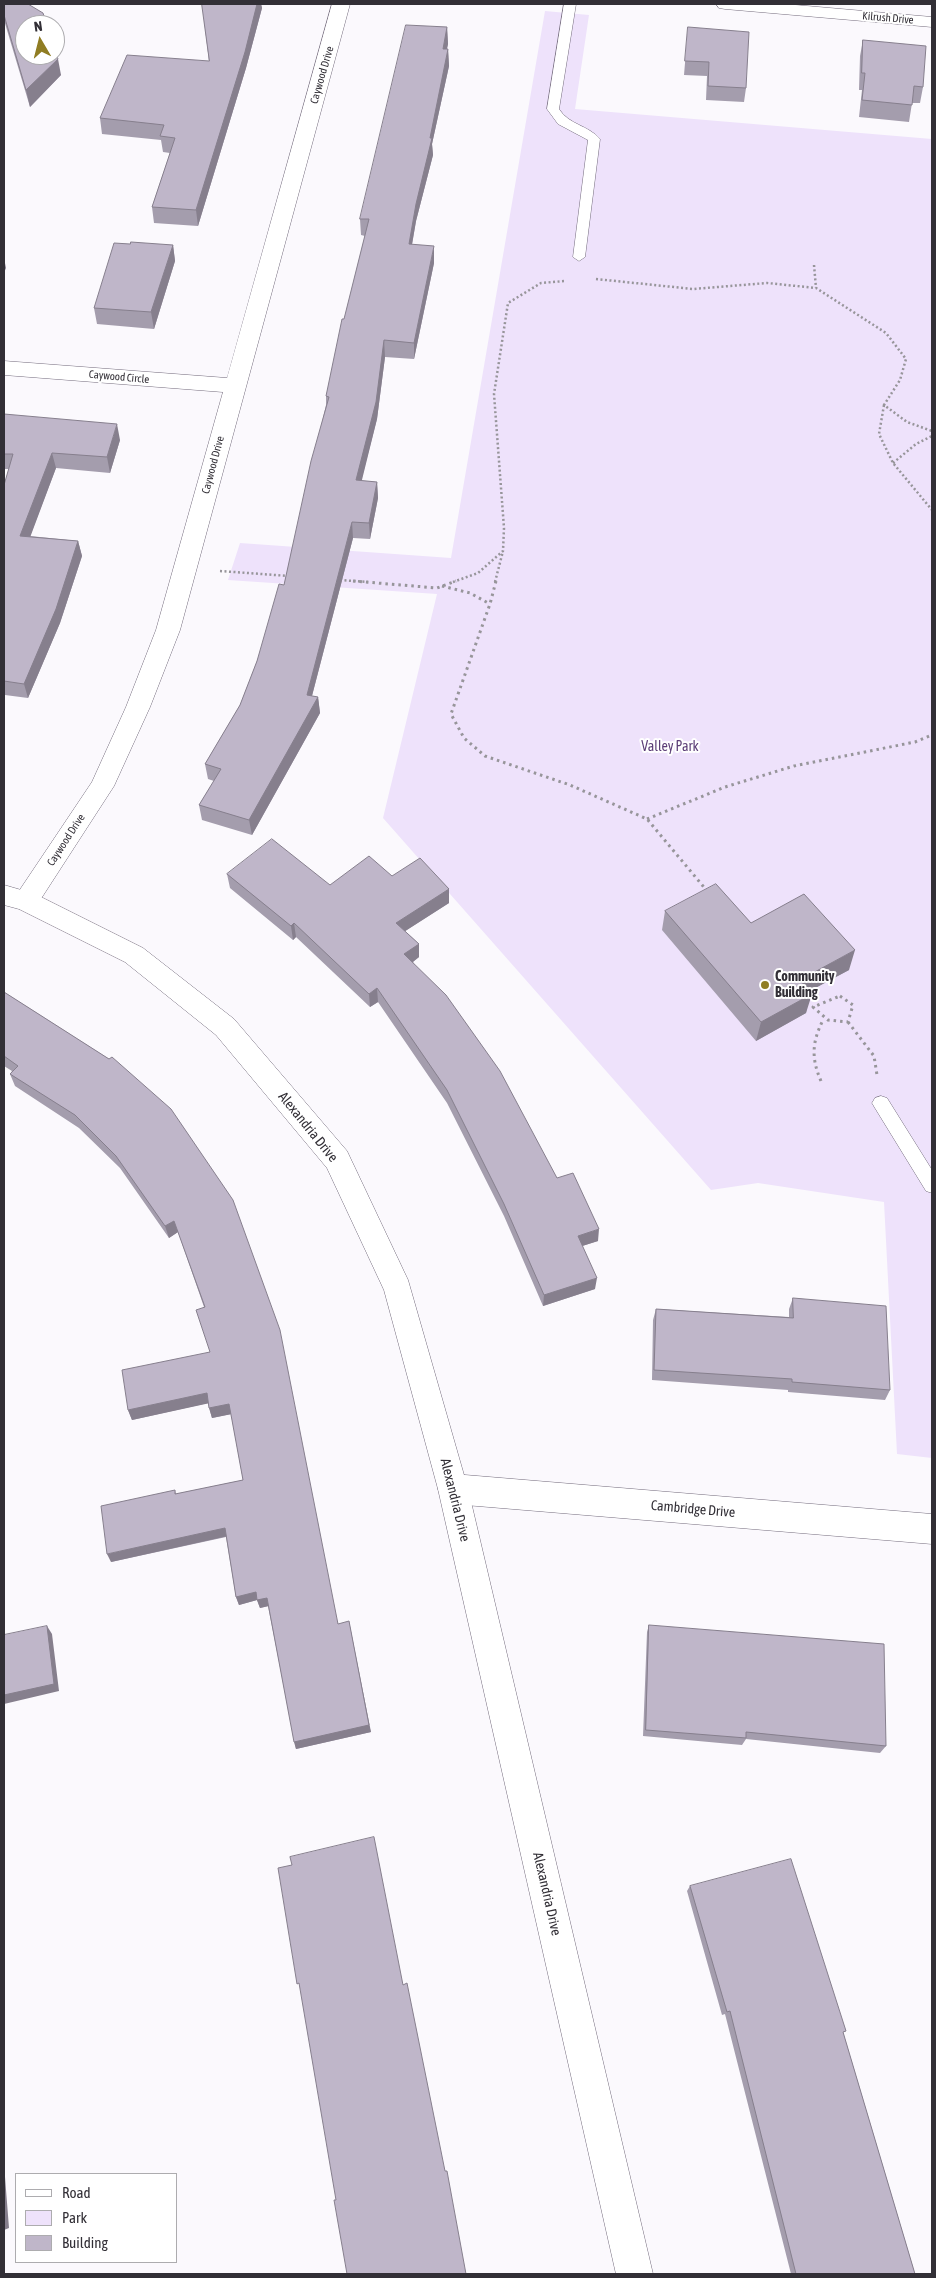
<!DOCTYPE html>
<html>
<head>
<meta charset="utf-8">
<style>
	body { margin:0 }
	#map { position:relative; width:936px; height:2278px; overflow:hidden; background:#fbf9fd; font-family:"Asap Condensed",sans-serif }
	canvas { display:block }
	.frame { position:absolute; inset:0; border:5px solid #322f36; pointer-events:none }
	.legend { position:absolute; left:15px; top:2173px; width:162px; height:90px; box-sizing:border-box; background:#fff; border:1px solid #adacaf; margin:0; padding:6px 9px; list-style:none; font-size:15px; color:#322f36 }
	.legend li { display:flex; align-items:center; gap:10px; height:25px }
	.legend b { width:25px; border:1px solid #adacaf }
	.north { position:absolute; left:15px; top:15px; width:50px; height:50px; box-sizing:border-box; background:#fff; border:1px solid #adacaf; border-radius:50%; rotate:352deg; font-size:14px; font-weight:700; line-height:20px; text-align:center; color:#322f36 }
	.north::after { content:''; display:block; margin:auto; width:18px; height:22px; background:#907d23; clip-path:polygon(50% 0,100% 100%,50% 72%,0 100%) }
</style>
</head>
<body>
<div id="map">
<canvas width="936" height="2278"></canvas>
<div class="frame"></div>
<ul class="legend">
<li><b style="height:6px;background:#fff"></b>Road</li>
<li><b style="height:14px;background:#eee2fb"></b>Park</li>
<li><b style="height:14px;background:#bfb6c9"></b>Building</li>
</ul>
<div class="north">N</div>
</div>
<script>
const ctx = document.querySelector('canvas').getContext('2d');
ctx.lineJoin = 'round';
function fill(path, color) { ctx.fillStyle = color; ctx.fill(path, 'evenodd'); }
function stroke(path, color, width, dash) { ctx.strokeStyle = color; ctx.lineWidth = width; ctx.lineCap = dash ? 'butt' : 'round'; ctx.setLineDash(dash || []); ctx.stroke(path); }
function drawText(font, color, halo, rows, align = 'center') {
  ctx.font = font + ' "Asap Condensed",sans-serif'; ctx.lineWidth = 4; ctx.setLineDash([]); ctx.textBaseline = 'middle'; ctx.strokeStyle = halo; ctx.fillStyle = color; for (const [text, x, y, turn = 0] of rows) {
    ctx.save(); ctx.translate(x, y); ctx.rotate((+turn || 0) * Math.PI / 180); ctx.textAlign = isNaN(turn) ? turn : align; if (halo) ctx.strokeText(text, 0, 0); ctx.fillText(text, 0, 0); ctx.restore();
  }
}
const green = new Path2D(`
	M545,11L589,15L575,109L932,139V1458L897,1454L884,1202L758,1183L711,1190L383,818L437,594L228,580L240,543L451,558Z`);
const pathFar1 = new Path2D(`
	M814,265L816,288
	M596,279L693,289L767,283L816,288L886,333L906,359L900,380L884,405L907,422L932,431
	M884,405L879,434L893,463L932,510
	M893,463L916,444L932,436
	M220,571L289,576
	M340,580L368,582
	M453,582L478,573L503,551L504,528L494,394L508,303L541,283L565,281
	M495,582L503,551`);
const path = new Path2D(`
	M353,581L437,588L456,581
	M496,581L490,604L451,714L464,738L485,756L570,785L647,819L708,892
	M442,586L470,593L490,604
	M647,819L725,787L794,766L915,742L932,735
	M840,996L853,1005L848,1022L828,1020L813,1007Z
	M848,1022L874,1056L877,1075
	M821,1081C811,1058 812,1042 823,1020`);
const lane = new Path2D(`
	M564,4H576L559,109C569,125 588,125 600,139L585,257L579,261L573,257L588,140L558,124L547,109Z
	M881,1096L887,1098L932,1170V1193L926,1191L875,1108L872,1103L875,1098Z`);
const street = new Path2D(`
	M332,4H350L180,630L150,707L114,786L35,908L26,911L17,908L13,901L17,894L92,782L126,707L156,630L223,392L4,375V361L227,378Z
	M716,4H784L932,17V27L725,9L719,8Z
	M453,1474L932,1514V1544L453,1504L442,1499L438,1489L442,1479Z`);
const secondary = new Path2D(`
	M4,885L35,894L143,948L234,1019L347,1151L408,1280L468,1489L653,2274H616L438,1489L384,1290L327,1168L216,1035L125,962L19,909L4,905Z`);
const wall = new Path2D(`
	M4,4L61,75L30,107L4,20Z
	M202,4H261L262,8L246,68L198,226L154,223L152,207L170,153L163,152L161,140L102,134L100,118L209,61Z
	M447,27L448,44L447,49H448L449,66L432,144L433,155L416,221L412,245L434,263L414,359L385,357L377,419L361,481L377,482L378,498L370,539L353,538L312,696L318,697L320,713L252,835L202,820L199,805L214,781L208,779L205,764L240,705L257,661L284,585L326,405V396L365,236L361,235L360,219Z
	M688,27L746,88L744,102L706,100L707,76L684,75Z
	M863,40L923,87L920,103H912L909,122L859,117L862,90H859L860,56Z
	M130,244L173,245L175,261L154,329L97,324L94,308Z
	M4,414L120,440L110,473L56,468L30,536L78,541L82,556L60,623L28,698L5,695L4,698V485L9,469H4Z
	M227,874L330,885L392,876L449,889V903L405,931L419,944V957L413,962L557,1178L598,1241L582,1246L595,1289L543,1306L504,1216L447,1103L378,1002L370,1007L296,937L293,940L230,888Z
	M665,911L751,923L849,970L809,991L806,1013L756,1041L662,930Z
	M4,992L109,1059L338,1624L371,1732L296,1749L268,1606L260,1608L257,1600L239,1605L236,1597L226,1537L111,1562L175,1490L176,1494L243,1480L231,1414L212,1418L208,1403L132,1420L128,1410L210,1352L204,1307L178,1232L169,1238L120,1168L79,1128L15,1086L10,1074L12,1071L4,1066Z
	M793,1298L890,1390L885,1400L788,1392V1390L652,1380L653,1320L656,1309L789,1317V1309Z
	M649,1625L886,1746L880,1753L746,1739L742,1745L643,1736L647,1632Z
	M690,1886L846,2031L843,2032L915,2274H791L725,2014L722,2015L687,1891Z`);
const shadedWall = new Path2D(`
	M257,4H261L262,8L246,68L198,226L196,210Z
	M447,27L448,44L443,65V49Z
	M448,49L449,66L432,144L433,155L416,221L409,261V244L416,204Z
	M58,59L61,75L30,107L26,90Z
	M173,245L175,261L154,329L151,312Z
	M434,246V263L414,359V343Z
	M4,258L6,268L4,273Z
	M384,340L385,357L377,419L358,496L356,480Z
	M117,424L120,440L110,473L107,457Z
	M52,453L56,468L25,551L20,536Z
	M377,482L378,498L370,539L369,523Z
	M352,522L353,538L308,711L307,695Z
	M78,541L82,556L60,623L28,698L24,684Z
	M318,697L320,713L252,835L249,820Z
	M449,889V903L396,937V923Z
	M294,923L296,937L293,940L291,926Z
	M419,944V957L405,968L404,954Z
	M855,950L849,970L795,999L800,980Z
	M377,988L378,1002L370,1007L369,994Z
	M812,994L806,1013L756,1041L761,1022Z
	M174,1221L178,1232L169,1238L165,1226Z
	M599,1229L598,1241L576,1248L578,1236Z
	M597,1278L595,1289L543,1306L544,1295Z
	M207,1393L210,1403L132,1420L128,1410Z
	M229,1404L232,1414L212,1418L209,1408Z
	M225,1528L228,1536L111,1562L107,1554Z
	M256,1592L267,1598L269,1606L260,1608L257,1600L239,1605L236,1597Z
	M349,1621L371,1732L296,1749L294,1742Z
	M47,1626L52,1634L59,1691L4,1704V1695Z
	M4,2164L9,2228L4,2230Z`);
const building = new Path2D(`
	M4,4H28L43,13L47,25H25V55H55V50L58,59L26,90L4,15Z
	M202,4H257L245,52L196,210L152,207L175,138L160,136L164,125L100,118L127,55L209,61Z
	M406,25L447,27L443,49H448L430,138H432L416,204L409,244L434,246L414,343L384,340L376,402L356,480L377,482L369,523L352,522L307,695L318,697L249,820L199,805L221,769L205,764L240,705L257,661L279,584L284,585L311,461L329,397L326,396L342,319H344L369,219H360Z
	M688,27L749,32L746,88L708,86L709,62L685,61Z
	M863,40L926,46L923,87L914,86L912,105L862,100L865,73H862Z
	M131,242L173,245L151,312L94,308L114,243L130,244Z
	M4,414L117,424L107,457L52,453L20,536L78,541L56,609L24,684L4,681V485L13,454H4Z
	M272,839L330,885L369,856L392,876L420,858L449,889L396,923L419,944L404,954L446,995L500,1071L557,1178L573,1173L599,1229L578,1236L597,1278L544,1295L504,1204L447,1090L377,988L369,994L294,923L291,926L227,874Z
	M716,884L751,923L804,894L855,950L800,980L812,994L761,1022L665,911Z
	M4,992L109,1059L112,1057L171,1109L233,1200L280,1330L338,1624L349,1621L369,1725L294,1742L267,1598L257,1600L256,1592L236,1597L225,1528L107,1554L101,1506L175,1490V1494L243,1480L229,1404L209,1408L207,1393L128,1410L122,1370L210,1352L196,1310L205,1307L174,1221L165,1226L116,1156L75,1115L10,1074L18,1066L4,1056Z
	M793,1298L886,1306L890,1390L792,1382V1379L654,1370L656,1309L793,1318Z
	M649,1625L884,1644L886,1746L746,1732V1738L646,1730Z
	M47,1626L54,1684L4,1695V1635Z
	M374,1837L403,1985L407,1983L445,2171H447L466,2274H347L334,2200H336L299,1983L297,1984L278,1868L292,1865L290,1857Z
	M791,1859L846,2031L843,2032L915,2274H796L730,2011L727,2012L690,1886Z`);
const markers = [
	[765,985,5,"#907d23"]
];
const farStreetnames = [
	["Kilrush Drive",888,18,5],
	["Caywood Drive",322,75,-74],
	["Caywood Circle",119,377,5],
	["Caywood Drive",213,465,-75],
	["Caywood Drive",66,840,-57]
];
const parkNames = [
	["Valley Park",670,747]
];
const poiNames = [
	["Community",775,977],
	["Building",775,993]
];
const streetNames = [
	["Alexandria Drive",308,1127,51],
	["Alexandria Drive",455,1500,76],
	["Cambridge Drive",693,1509,5],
	["Alexandria Drive",547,1894,77]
];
fill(green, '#eee2fb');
stroke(lane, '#746c7d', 1);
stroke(street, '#746c7d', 1);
stroke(secondary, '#746c7d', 1);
stroke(pathFar1, '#97959a', 2.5, [2, 2.5]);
stroke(path, '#97959a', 3, [2.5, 4]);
fill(lane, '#fff');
fill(street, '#fff');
fill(secondary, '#fff');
fill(wall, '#a49dad');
fill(shadedWall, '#867f8d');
fill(building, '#bfb6c9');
stroke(building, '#867f8d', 1);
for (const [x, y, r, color] of markers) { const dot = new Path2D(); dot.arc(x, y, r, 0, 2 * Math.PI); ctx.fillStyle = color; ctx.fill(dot); stroke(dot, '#fff', 2); }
drawText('11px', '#322f36', '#fff', farStreetnames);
drawText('14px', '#5c3e77', '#fff', parkNames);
drawText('bold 14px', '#322f36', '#fff', poiNames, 'left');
drawText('14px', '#322f36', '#fff', streetNames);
</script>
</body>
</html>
